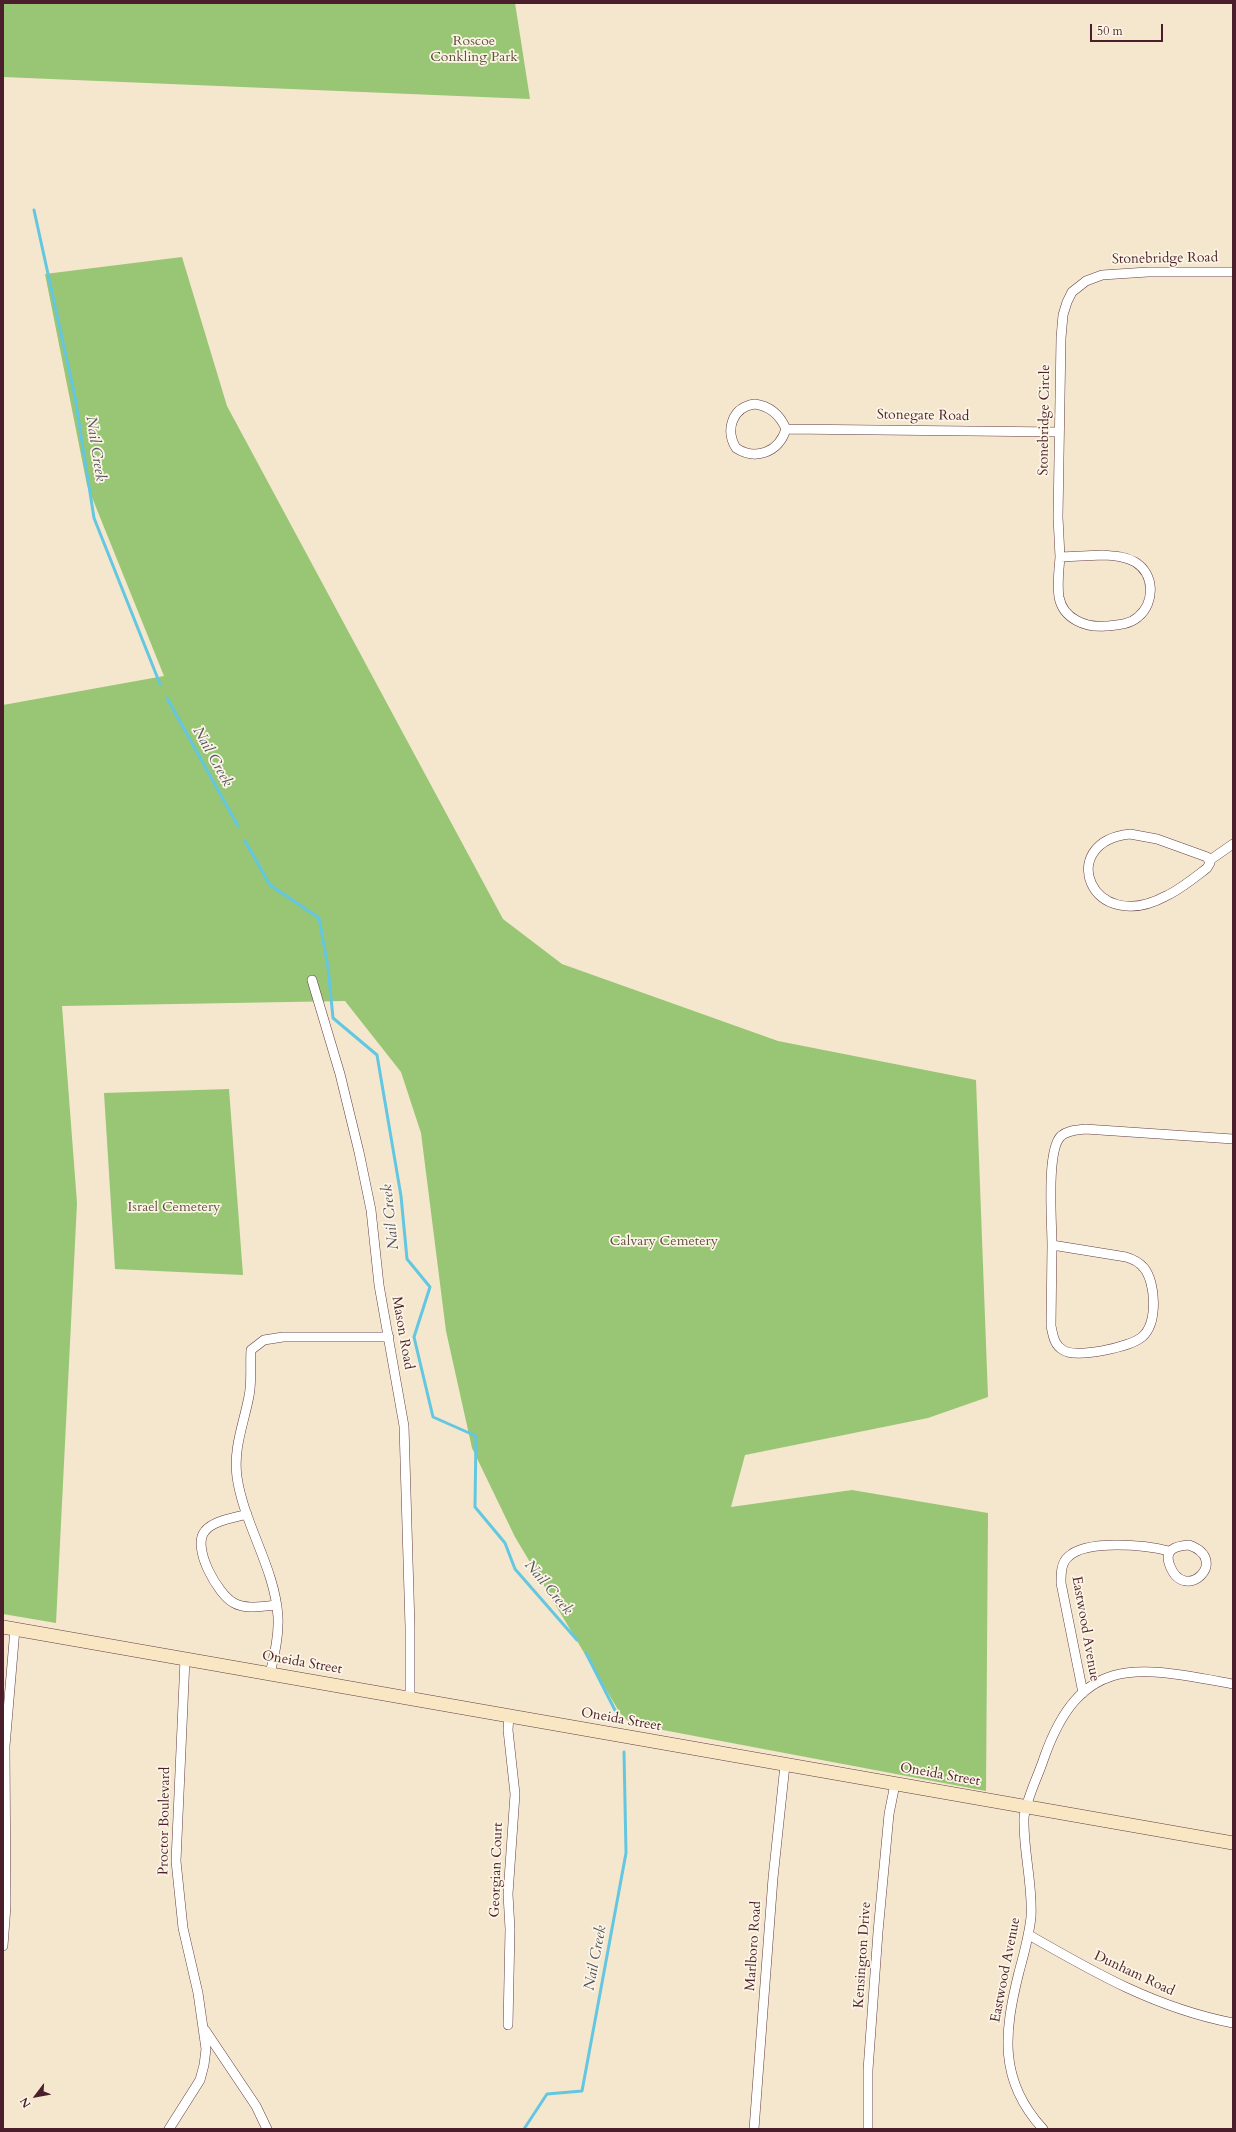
<!DOCTYPE html>
<html>
<head>
<meta charset="utf-8">
<style>
	body { margin:0 }
	#map { position:relative; width:1236px; height:2132px; overflow:hidden; background:#f4e7cd; font-family:Cardo,serif }
	canvas { display:block }
	.frame { position:absolute; inset:0; border:4px solid #4a1f2b; pointer-events:none }
	.north { position:absolute; left:16px; top:2076px; width:40px; height:40px; -webkit-text-stroke:3px #fcf5e5; paint-order:stroke; rotate:238deg; font-size:11px; font-weight:700; line-height:16px; text-align:center; color:#4a1f2b }
	.north::after { content:''; display:block; margin:auto; width:14px; height:18px; background:#4a1f2b; clip-path:polygon(50% 0,100% 100%,50% 72%,0 100%) }
	.scale { position:absolute; left:1090px; top:24px; width:73px; height:18px; box-sizing:border-box; border:2px solid #4a1f2b; border-top:0; padding-left:5px; font-size:12px; line-height:14px; white-space:nowrap; color:#4a1f2b; -webkit-text-stroke:3px #fcf5e5; paint-order:stroke }
</style>
</head>
<body>
<div id="map">
<canvas width="1236" height="2132"></canvas>
<div class="frame"></div>
<div class="north">N</div>
<div class="scale">50 m</div>
</div>
<script>
const ctx = document.querySelector('canvas').getContext('2d');
ctx.lineJoin = 'round';
function fill(path, color) { ctx.fillStyle = color; ctx.fill(path, 'evenodd'); }
function stroke(path, color, width, dash) { ctx.strokeStyle = color; ctx.lineWidth = width; ctx.lineCap = dash ? 'butt' : 'round'; ctx.setLineDash(dash || []); ctx.stroke(path); }
function drawText(font, color, halo, rows, align = 'center') {
  ctx.font = font + ' Cardo,serif'; ctx.lineWidth = 3.5; ctx.setLineDash([]); ctx.textBaseline = 'middle'; ctx.strokeStyle = halo; ctx.fillStyle = color; for (const [text, x, y, turn = 0] of rows) {
    ctx.save(); ctx.translate(x, y); ctx.rotate((+turn || 0) * Math.PI / 180); ctx.textAlign = isNaN(turn) ? turn : align; if (halo) ctx.strokeText(text, 0, 0); ctx.fillText(text, 0, 0); ctx.restore();
  }
}
const green = new Path2D(`
	M3,3H515L530,99L3,77Z
	M182,257L227,406L503,919L562,964L778,1041L976,1080L988,1397L928,1418L745,1455L731,1507L852,1490L988,1513L986,1791L631,1724L620,1713L515,1537L472,1448L446,1331L421,1133L401,1072L345,1001L62,1006L77,1203L56,1623L3,1614V705L164,676L87,485L45,274Z
	M229,1089L243,1275L115,1269L104,1093Z`);
const stream = new Path2D(`
	M34,210L75,397L94,518L160,684
	M167,698L238,826
	M245,841L270,885L319,918L328,967L333,1018L377,1055L401,1196L407,1259L430,1287L414,1337L433,1417L476,1436L475,1507L505,1543L515,1569L577,1640
	M586,1653L622,1724
	M524,2129L547,2094L582,2091L626,1853L624,1752`);
const street = new Path2D(`
	M755,404C769,406 780,415 786,429C779,452 756,461 736,448C725,430 732,407 755,404Z
	M786,429L1059,432
	M1103,555C1114,556 1125,556 1135,562C1155,574 1155,603 1138,617C1129,625 1117,625 1106,626C1086,628 1063,619 1059,597C1057,584 1059,570 1060,557Z
	M1060,557L1058,517L1061,338L1063,315L1067,302L1072,292L1086,281L1102,275L1148,272H1233
	M1130,834L1157,839L1207,857L1210,863L1207,868C1194,878 1181,889 1166,896C1090,937 1055,842 1130,834Z
	M1210,860L1233,844
	M312,980L340,1074L359,1152L371,1210L379,1285L404,1426L410,1627V1699
	M1052,1245L1126,1257C1133,1259 1139,1262 1144,1268C1156,1283 1158,1323 1142,1337C1130,1347 1076,1359 1063,1350C1054,1345 1053,1335 1051,1326Z
	M1052,1245C1052,1223 1046,1150 1061,1136C1068,1130 1077,1130 1085,1129L1233,1139
	M247,1514C235,1518 214,1520 205,1531C191,1547 218,1595 234,1603C247,1610 263,1606 277,1605
	M1189,1545C1231,1560 1185,1604 1170,1566C1163,1549 1176,1546 1189,1545Z
	M270,1674C274,1656 279,1636 278,1617C275,1568 244,1525 237,1477C233,1448 244,1423 249,1396C252,1382 250,1365 251,1350L264,1340L283,1337H389
	M1083,1693L1061,1583C1061,1574 1061,1563 1068,1557C1086,1539 1146,1545 1169,1551
	M1029,1935C1095,1973 1156,2008 1233,2023
	M3,1946L6,1906L5,1746L15,1629
	M508,2025L510,1929L508,1894L515,1794L508,1730L509,1716
	M205,2030L256,2106L267,2129
	M169,2129L200,2080L204,2065L206,2049L198,1993L183,1928L176,1861L185,1659
	M754,2129L773,1878L785,1765
	M868,2129V2070L878,1932L889,1814L895,1784
	M1043,2129C998,2080 1004,2032 1019,1972C1024,1954 1029,1936 1031,1917C1033,1884 1023,1851 1024,1818C1025,1802 1039,1774 1044,1758C1082,1651 1139,1667 1233,1684`);
const secondary = new Path2D(`
	M3,1627L1233,1843`);
const parkNames = [
	["Roscoe",474,42],
	["Conkling Park",474,58],
	["Israel Cemetery",174,1208],
	["Calvary Cemetery",664,1242]
];
const streetNames = [
	["Stonebridge Road",1165,259,-1],
	["Stonegate Road",923,416,1],
	["Stonebridge Circle",1045,420,-89],
	["Mason Road",402,1333,80],
	["Eastwood Avenue",1085,1629,80],
	["Oneida Street",302,1663,10],
	["Oneida Street",621,1720,10],
	["Oneida Street",940,1775,10],
	["Proctor Boulevard",165,1821,-89],
	["Georgian Court",497,1870,-88],
	["Marlboro Road",754,1946,-86],
	["Kensington Drive",863,1955,-86],
	["Eastwood Avenue",1006,1970,-79],
	["Dunham Road",1134,1974,25]
];
const waterNames = [
	["Nail Creek",95,449,81],
	["Nail Creek",212,757,61],
	["Nail Creek",391,1217,-96],
	["Nail Creek",548,1588,50],
	["Nail Creek",596,1958,-79]
];
fill(green, '#98c674');
stroke(stream, '#63c7e1', 3);
stroke(street, '#643d43', 10);
stroke(secondary, '#643d43', 14);
stroke(street, '#fff', 9);
stroke(secondary, '#f9e7c3', 13);
drawText('14px', '#615141', '#fcf5e5', parkNames);
drawText('14px', '#4a1f2b', '#fcf5e5', streetNames);
drawText('italic 15px', '#525162', '#fcf5e5', waterNames);
</script>
</body>
</html>
